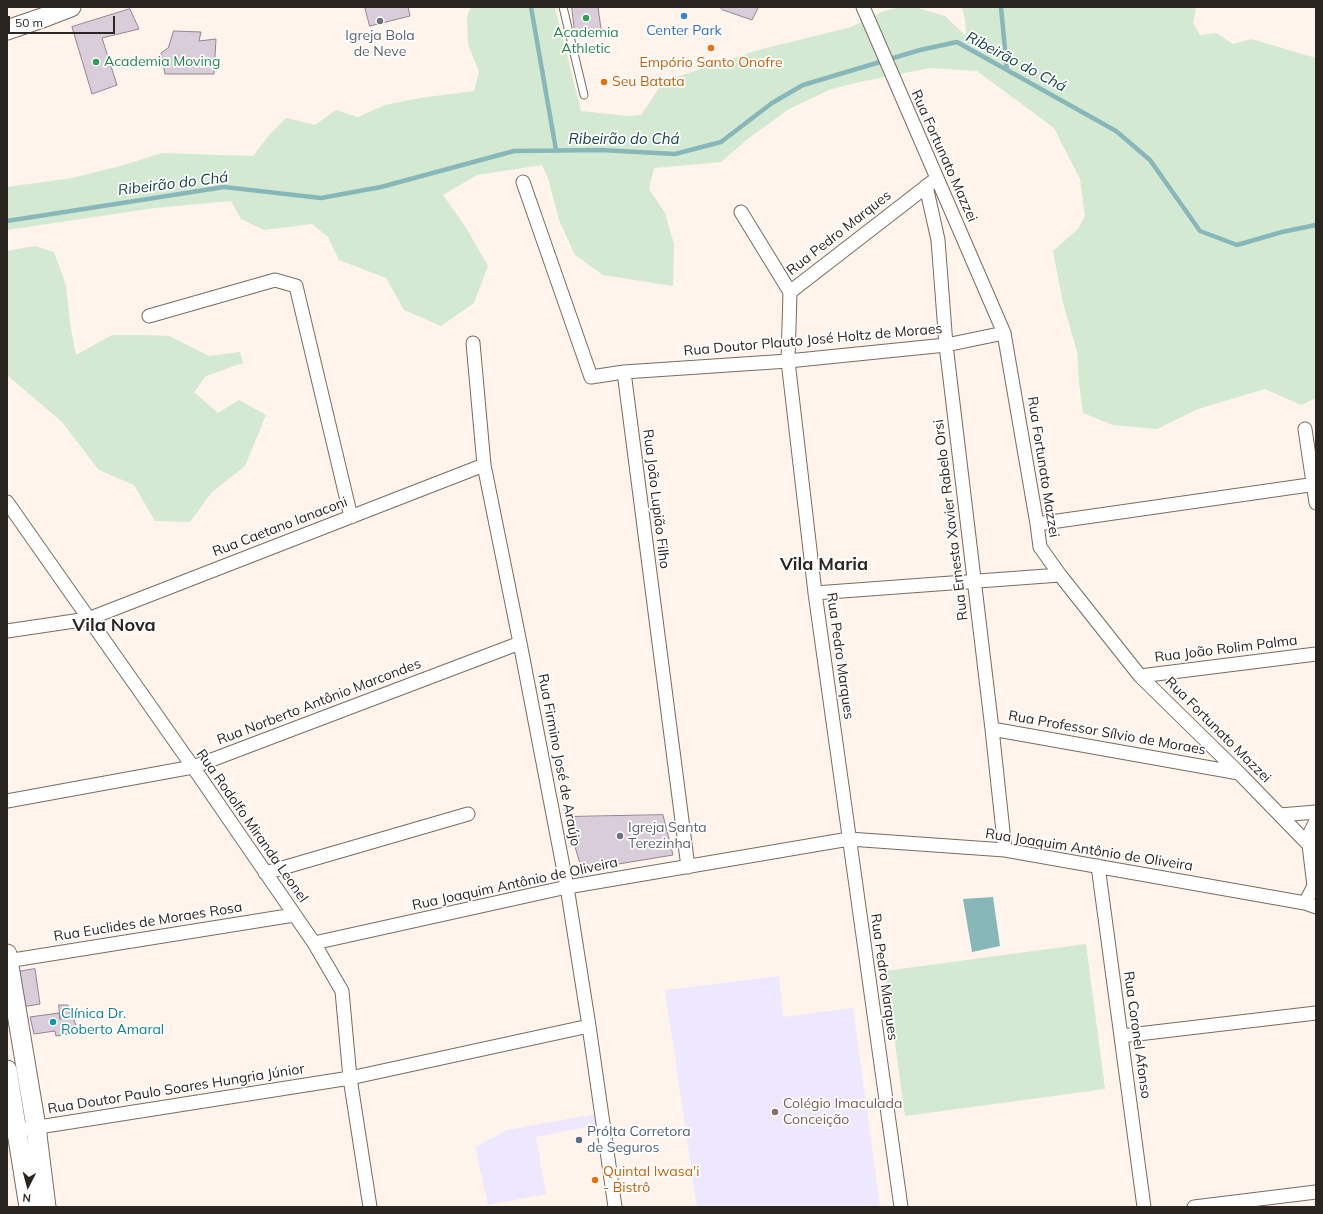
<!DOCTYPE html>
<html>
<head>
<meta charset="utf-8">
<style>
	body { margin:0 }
	#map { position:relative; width:1323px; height:1214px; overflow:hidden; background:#fef4eb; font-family:Mulish,sans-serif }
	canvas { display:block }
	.frame { position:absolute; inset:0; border:8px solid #2a2521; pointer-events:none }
	.north { position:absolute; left:8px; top:1166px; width:40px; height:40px; -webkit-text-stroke:3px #fff; paint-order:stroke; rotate:186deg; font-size:11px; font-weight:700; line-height:16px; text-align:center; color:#2a2521 }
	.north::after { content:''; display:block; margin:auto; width:14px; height:18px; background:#2a2521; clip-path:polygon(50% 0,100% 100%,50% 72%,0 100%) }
	.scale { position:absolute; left:8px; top:16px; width:107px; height:18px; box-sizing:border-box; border:2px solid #2a2521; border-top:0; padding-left:5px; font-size:12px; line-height:14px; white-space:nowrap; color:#2a2521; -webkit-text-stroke:3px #fff; paint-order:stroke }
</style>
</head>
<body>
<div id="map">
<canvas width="1323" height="1214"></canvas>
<div class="frame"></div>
<div class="north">N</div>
<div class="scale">50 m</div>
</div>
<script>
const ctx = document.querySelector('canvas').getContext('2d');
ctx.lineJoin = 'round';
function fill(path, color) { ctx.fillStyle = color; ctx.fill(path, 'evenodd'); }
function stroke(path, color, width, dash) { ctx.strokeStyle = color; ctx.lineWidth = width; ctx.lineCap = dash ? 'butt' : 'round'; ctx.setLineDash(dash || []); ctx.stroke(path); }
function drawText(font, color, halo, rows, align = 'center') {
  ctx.font = font + ' Mulish,sans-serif'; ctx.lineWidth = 3.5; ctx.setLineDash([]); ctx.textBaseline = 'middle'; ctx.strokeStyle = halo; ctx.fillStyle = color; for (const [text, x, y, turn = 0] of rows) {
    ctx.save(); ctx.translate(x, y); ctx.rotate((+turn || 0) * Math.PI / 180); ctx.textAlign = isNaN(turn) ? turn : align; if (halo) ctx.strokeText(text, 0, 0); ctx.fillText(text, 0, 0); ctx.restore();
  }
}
const education = new Path2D(`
	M779,976L783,1017L853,1008L880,1207H697L665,990Z
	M595,1114L597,1125L536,1137L546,1194L488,1205L475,1147L507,1130Z`);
const green = new Path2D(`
	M471,7H555L581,111L628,116L641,115L664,81L758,50L851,27L884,11L897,8H918L945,16L966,36L965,19L962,7H1190L1196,9L1193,23L1200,35L1216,33L1233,44L1251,39L1316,58V398L1301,405L1265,389L1198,409L1157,429L1113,425L1083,413L1079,383L1077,352L1062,299L1053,251L1078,229L1085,216L1080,179L1054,128L977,71L930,68L859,82L829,90L789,109L749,138L721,162L654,168L649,189L665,213L674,244L673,286L603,275L575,255L559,220L548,178L542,165L477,175L443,195L465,226L488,266L474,303L441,326L404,310L386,278L339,260L328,237L312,224L264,230L241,219L231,201L155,208L7,230V187L72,178L124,165L161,153L253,156L270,134L286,118L315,125L336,110L358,117L385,105L420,98L474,91L479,72L468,44L467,16Z
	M35,246L54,252L66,285L70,324L76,355L112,335H144L169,336L209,356L240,352L243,363L206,376L194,392L218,413L239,400L266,415L245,466L212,492L190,522L155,521L134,485L99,470L62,422L7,375V251Z
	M1086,944L1105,1089L905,1116L885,971Z`);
const water = new Path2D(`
	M993,897L1000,946L972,952L963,899Z`);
const stream = new Path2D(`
	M531,7L556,150
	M1001,7L1007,70
	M7,221L224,187L321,198L381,187L514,151L601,150L675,154L721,142L772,103L803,85L920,50L957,42L1116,131L1150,160L1200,231L1237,245L1282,232L1316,225`);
const building = new Path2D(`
	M365,7H408L410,16L370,26Z
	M572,7H598L601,29L575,32Z
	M720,7H754L758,8L752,20L723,10Z
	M130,9L139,29L102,38L117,85L92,94L72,27Z
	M174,31L201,32L199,41L216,39L214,74H165L161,53L168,48Z
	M663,815L673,855L582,870L566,817Z
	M35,969L40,1004L22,1007L17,972Z
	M59,1005H68L70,1017L73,1018L76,1025L72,1027L73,1033L56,1036L55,1031L34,1034L30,1017L59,1013L60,1019Z`);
const lane = new Path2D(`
	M563,7L584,95`);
const street = new Path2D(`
	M863,7L1004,333L1037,524L1040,547L1060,575L1140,676L1239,773L1309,845L1314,886L1305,903
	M523,182L591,377L624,372L688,867
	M926,186L938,240L946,345L992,729L1005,850
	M741,212L790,292
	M149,316L275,280L296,286L351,517
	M473,343L484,465L520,643L567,887L589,1026L615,1207
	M624,372L788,361L946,345L1004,333
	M1305,429L1316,503
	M7,502L193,767L314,943L342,991L350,1078L370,1207
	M1037,524L1316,484
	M815,593L1060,575
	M7,631L88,619L484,465
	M1140,676L1316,654
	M992,729L1239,773
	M7,801L193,767L520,643
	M1280,815L1316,812
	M1309,845L1310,833L1316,821
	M1098,866L1144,1207
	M265,873L468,814
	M314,943L567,887L849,839L1005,850L1305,903L1316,907
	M7,961L294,915
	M1121,1036L1316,1013
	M7,1132L350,1078L589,1026
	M901,1207L815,593L788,361L790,292L936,179
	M1194,1207L1316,1192`);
const secondary = new Path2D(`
	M7,30L45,17L71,7
	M7,954L36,1127L46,1207
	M7,1070L29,1207`);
const markers = [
	[684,16,4,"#3f7fe0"],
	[586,18,4,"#2e9e5b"],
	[380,21,4,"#6b7280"],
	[711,48,4,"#e8710a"],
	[96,62,4,"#2e9e5b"],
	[604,82,4,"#e8710a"],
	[620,836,4,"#6b7280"],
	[53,1022,4,"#0f9aa8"],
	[775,1112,4,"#8d6e63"],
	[579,1140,4,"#5c6f8a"],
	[595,1180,4,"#e8710a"]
];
const shopNames = [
	["Center Park",684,31]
];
const leisureNames = [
	["Academia",586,33],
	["Athletic",586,49],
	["Academia Moving",104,62,"left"]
];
const worshipNames = [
	["Igreja Bola",380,36],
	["de Neve",380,52],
	["Igreja Santa",628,828,"left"],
	["Terezinha",628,844,"left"]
];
const foodNames = [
	["Empório Santo Onofre",711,63,"center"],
	["Seu Batata",612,82],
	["Quintal Iwasa'i",603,1172],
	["- Bistrô",603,1188]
];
const streetNames = [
	["Rua Fortunato Mazzei",944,156,66],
	["Rua Pedro Marques",839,233,-38],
	["Rua Doutor Plauto José Holtz de Moraes",813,340,-5],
	["Rua Fortunato Mazzei",1043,467,81],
	["Rua João Lupião Filho",656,499,83],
	["Rua Ernesta Xavier Rabelo Orsi",951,520,-97],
	["Rua Caetano Ianaconi",280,527,-21],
	["Rua João Rolim Palma",1226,649,-7],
	["Rua Pedro Marques",840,656,82],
	["Rua Norberto Antônio Marcondes",319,702,-21],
	["Rua Fortunato Mazzei",1218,730,45],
	["Rua Professor Sílvio de Moraes",1107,733,10],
	["Rua Firmino José de Araújo",559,760,79],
	["Rua Rodolfo Miranda Leonel",252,826,55],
	["Rua Joaquim Antônio de Oliveira",1089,850,9],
	["Rua Joaquim Antônio de Oliveira",515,884,-12],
	["Rua Euclides de Moraes Rosa",148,922,-9],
	["Rua Pedro Marques",884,977,82],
	["Rua Coronel Afonso",1137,1035,82],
	["Rua Doutor Paulo Soares Hungria Júnior",176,1089,-9]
];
const cultureNames = [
	["Clínica Dr.",61,1014],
	["Roberto Amaral",61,1030]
];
const educationNames = [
	["Colégio Imaculada",783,1104],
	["Conceição",783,1120]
];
const serviceNames = [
	["PróIta Corretora",587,1132],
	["de Seguros",587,1148]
];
const waterNames = [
	["Ribeirão do Chá",1016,62,28],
	["Ribeirão do Chá",624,139],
	["Ribeirão do Chá",173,184,-7]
];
const districtNames = [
	["Vila Maria",824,565],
	["Vila Nova",114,626]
];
fill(education, '#eee8fe');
fill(green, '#d3e9d1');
fill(water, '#88b7ba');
stroke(stream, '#88b7ba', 4.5);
fill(building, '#d8cdd9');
stroke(building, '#908590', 1);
stroke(lane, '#776c63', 9);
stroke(street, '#776c63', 15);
stroke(secondary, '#776c63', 21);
stroke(lane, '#fff', 7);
stroke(street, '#fff', 13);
stroke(secondary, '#fff', 19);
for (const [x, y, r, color] of markers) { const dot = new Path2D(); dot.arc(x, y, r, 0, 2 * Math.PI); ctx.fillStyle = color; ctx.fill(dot); stroke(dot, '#fff', 1.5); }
drawText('14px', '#366cbe', '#fff', shopNames);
drawText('14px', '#27864d', '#fff', leisureNames);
drawText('14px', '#5b616d', '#fff', worshipNames);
drawText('14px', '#c56008', '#fff', foodNames, 'left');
drawText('14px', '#2a2521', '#fff', streetNames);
drawText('14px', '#0d838f', '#fff', cultureNames, 'left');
drawText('14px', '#785e54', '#fff', educationNames, 'left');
drawText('14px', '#4e5e75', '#fff', serviceNames, 'left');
drawText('italic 15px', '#174346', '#fff', waterNames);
drawText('bold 18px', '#2a2521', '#fff', districtNames);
</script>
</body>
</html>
